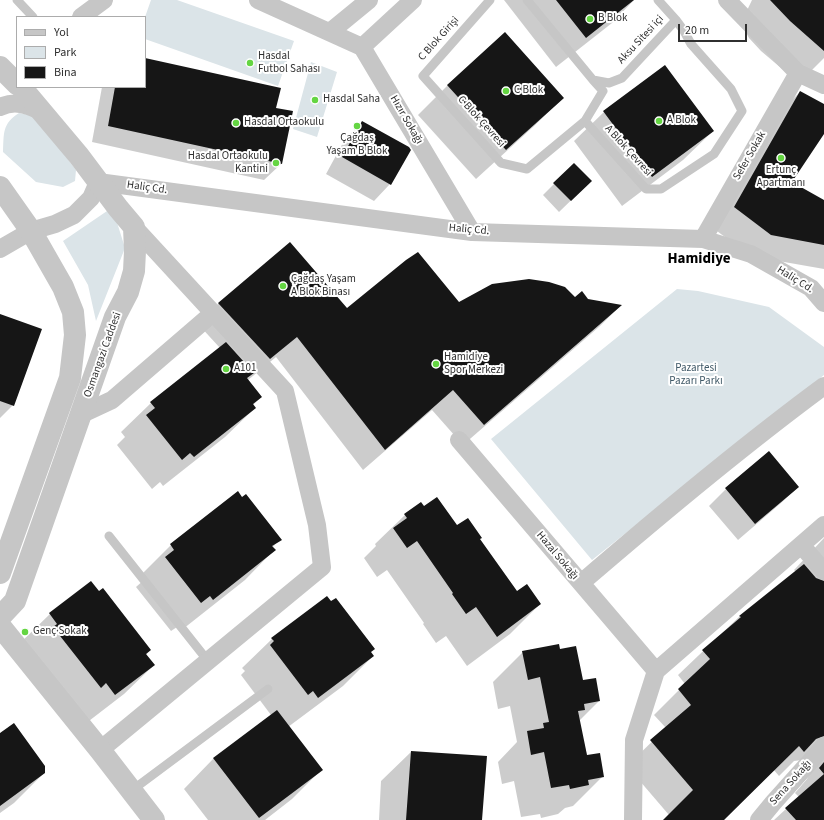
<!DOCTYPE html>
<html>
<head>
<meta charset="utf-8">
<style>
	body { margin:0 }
	#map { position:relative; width:824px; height:820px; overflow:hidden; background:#fff; font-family:"Source Sans 3",sans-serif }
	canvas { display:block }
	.legend { position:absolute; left:16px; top:16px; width:130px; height:72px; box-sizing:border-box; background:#fff; border:1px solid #acacac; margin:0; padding:5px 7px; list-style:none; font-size:12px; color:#2f2f2f }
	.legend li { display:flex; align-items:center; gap:8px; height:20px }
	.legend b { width:20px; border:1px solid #acacac }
	.scale { position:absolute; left:678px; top:24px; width:69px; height:18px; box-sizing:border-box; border:2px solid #2f2f2f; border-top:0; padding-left:5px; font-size:12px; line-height:14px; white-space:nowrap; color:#2f2f2f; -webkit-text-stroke:3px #fff; paint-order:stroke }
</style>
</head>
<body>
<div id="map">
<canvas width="824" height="820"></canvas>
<ul class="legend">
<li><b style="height:5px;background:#c6c6c6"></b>Yol</li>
<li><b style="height:11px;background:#dbe4e8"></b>Park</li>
<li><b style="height:11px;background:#161616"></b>Bina</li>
</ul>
<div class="scale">20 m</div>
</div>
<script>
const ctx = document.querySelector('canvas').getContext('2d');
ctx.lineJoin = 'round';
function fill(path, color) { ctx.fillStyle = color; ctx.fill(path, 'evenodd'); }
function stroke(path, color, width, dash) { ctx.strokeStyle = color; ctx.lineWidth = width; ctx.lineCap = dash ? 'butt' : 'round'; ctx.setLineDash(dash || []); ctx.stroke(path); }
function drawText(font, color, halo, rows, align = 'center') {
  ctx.font = font + ' "Source Sans 3",sans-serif'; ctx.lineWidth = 4; ctx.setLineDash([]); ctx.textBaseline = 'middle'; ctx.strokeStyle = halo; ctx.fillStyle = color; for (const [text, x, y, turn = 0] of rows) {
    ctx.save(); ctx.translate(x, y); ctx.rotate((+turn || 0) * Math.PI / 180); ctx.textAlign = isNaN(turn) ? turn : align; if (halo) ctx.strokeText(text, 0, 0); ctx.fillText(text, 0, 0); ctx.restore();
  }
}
const green = new Path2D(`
	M151,0H177L294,41L278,86L145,39V17Z
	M311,62L337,72L317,137L293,129Z
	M19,113L35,116L76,170L75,181L63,187L36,182L3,152C4,133 2,124 19,113Z
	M110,209L115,216L125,248L96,321L88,285L63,241Z
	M677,289L698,291L769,307L824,347V375L592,560L491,439Z`);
const shadow = new Path2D(`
	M504,0H634L612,23L556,67Z
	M752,0H824V58L803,79H794L761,51L749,38L741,23Z
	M145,59L275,109L291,112L281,164L264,180L92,142L102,87H145Z
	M448,85L563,98L533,127L476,179L418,115Z
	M800,92L824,105V132L791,182L824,201V269L750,256L713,228L779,113Z
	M604,112L713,131L683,160L622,206L574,141Z
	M362,122L390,184L374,201L326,174L345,139Z
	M574,164L591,181L559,212L543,195Z
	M587,300L620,306L600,326L463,445L432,410L363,470L276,357L248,380L261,397L253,405L255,408L225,437L163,486L160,482L152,489L117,445L125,437L121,432L151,403L220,348L198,324L219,303L347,309L458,303Z
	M0,315L13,405L0,418Z
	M769,453L798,487L781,503L738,540L709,506L726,489Z
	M237,493L280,539L272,548L274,550L245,580L183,629L180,625L171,631L136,587L145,579L141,575L171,545Z
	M424,508L479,540L517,593L540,604L510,634L467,666L446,636L436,643L423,624L424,623L387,570L377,577L364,558L376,546L375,544L405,515Z
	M824,538V820H774L799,797L795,793L807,779L810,773L802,760L794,761L779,776L773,769L723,820H664L669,815L627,766L666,728L654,715L685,684L678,675L740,616L796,572L794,570Z
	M331,603L373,656L343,686L288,727L321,770L292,799L265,820H208L184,789L213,759L271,715L241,675L245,671L242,668L272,639Z
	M50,614L150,650L146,655L154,665L124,694L85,724L20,643Z
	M559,650L582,681L595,679L599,701L579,721L587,756L603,776L573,806L565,808L558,814L541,818L540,814L521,817L514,781L502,784L498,762L517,742L510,706L498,709L493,682L523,652Z
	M0,734L44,773L14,803L0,813Z
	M411,752L481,820H379L381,781Z`);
const building = new Path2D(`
	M556,0H634L586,38Z
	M770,0H824V51L790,21Z
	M505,32L564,98L506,150L447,85Z
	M145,58L281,88L276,108L293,111L282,164L108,126L115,87H145Z
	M665,65L714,131L652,177L603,111Z
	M800,91L824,104V134L792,182L824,200V245L771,235L734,207Z
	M362,121L409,147L411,150L391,185L342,157Z
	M574,163L592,181L571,201L553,183Z
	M290,242L347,308L406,260L418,252L459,302L492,284L529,279L549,282L565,287L575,297L582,291L588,299L622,305L484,425L453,390L385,450L297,337L270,359L218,303Z
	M0,314L42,329L14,406L0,401Z
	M226,342L254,373L247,378L262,397L253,404L256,408L194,457L190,453L182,460L146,415L155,408L150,402Z
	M769,451L799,487L755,524L725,488Z
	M238,491L242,497L246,494L282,540L272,546L276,550L213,600L210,596L201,603L165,557L174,550L170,544Z
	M437,497L457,525L468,518L482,538L480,539L517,591L527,584L541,604L497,637L476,607L466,614L452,594L453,593L417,541L407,548L393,528L407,518L404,514L421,502L424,506Z
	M804,564L816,578L824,581V736L816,739L804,752L799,746L724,820H663L693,790L650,740L691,705L678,689L710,659L702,650L741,617L739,616Z
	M91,581L99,591L103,588L151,650L146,654L155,665L115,695L106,683L101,688L53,627L57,624L49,613Z
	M327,596L331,601L336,598L375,649L371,652L374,656L318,698L313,691L308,695L270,645L274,641L271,638Z
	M559,644L560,649L576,646L583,680L596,678L600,701L584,704L585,710L578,711L587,755L600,753L604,777L588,780L589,785L570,789L569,785L551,788L544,752L531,755L527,731L544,728L543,723L549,722L540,677L528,680L522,651Z
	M277,710L323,770L259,818L213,758Z
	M14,723L45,766V773L0,806V733Z
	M411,751L487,756L482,820H406Z
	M824,762V774L819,768Z
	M824,774V820H796L785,808Z`);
const service = new Path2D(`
	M17,0L33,17
	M490,0L423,76L501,163L527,169L585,121
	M527,0L593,80L609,83L622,78L676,20L684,31L691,44L731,89L742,111L714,154L661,189H646L585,121L603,91L593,80
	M658,0L676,20
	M109,536L208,661
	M131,791L268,689`);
const minor = new Path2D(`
	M258,0L362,47
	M413,0L362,47L472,232
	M727,0L798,73L824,85
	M81,17L104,0
	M330,32L369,0
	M0,107C15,100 27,105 41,111
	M703,239L798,73
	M0,249L31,231L55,224L74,215L91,198L98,182L472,232L703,239L751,254L811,288L824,303
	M82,414L112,400L213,313
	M459,440L656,671
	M802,546L824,571
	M581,583C660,515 740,448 824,386
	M100,750L322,567L317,525L285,391L134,227
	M633,820L634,740L656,671L824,525
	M759,820L773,803L824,746`);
const tertiary = new Path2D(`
	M0,67L17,84
	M0,187L31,231L63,287L73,312L75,335L70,378L0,573
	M0,617L15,601L115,317L128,292L134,271L135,251L134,227L118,208L79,156L21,87
	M0,626L100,750L154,820`);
const markers = [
	[590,19,4,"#64d542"],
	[250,63,4,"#64d542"],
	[506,91,4,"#64d542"],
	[315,100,4,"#64d542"],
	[659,121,4,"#64d542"],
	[236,123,4,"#64d542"],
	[357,126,4,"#64d542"],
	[781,158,4,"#64d542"],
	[276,163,4,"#64d542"],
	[283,286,4,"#64d542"],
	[436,364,4,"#64d542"],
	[226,369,4,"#64d542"],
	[25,632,4,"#64d542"]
];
const poiNames = [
	["B Blok",598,19],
	["Hasdal",258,57],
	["Futbol Sahası",258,70],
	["C Blok",514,91],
	["Hasdal Saha",323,100],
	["A Blok",667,121],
	["Hasdal Ortaokulu",244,123],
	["Çağdaş",357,139,"center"],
	["Yaşam B Blok",357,152,"center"],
	["Hasdal Ortaokulu",268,157,"right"],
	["Kantini",268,170,"right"],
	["Ertunç",781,171,"center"],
	["Apartmanı",781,184,"center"],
	["Çağdaş Yaşam",291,280],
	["A Blok Binası",291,293],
	["Hamidiye",444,358],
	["Spor Merkezi",444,371],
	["A101",234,369],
	["Genç Sokak",33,632]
];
const streetNames = [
	["C Blok Girişi",439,39,-48],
	["Aksu Sitesi içi",641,40,-47],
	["Hızır Sokağı",406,120,60],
	["C Blok Çevresi",481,122,48],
	["A Blok Çevresi",628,151,48],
	["Sefer Sokak",750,156,-60],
	["Haliç Cd.",147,188,8],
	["Haliç Cd.",469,230,5],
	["Haliç Cd.",795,280,32],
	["Osmangazi Caddesi",103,355,-70],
	["Hazal Sokağı",557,556,50],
	["Sena Sokağı",791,783,-48]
];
const parkNames = [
	["Pazartesi",696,369],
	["Pazarı Parkı",696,382]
];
const districtNames = [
	["Hamidiye",699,260]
];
fill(green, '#dbe4e8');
fill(shadow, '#0003');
fill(building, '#161616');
stroke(service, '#c6c6c6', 9);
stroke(minor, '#c6c6c6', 18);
stroke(tertiary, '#c6c6c6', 22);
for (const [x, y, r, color] of markers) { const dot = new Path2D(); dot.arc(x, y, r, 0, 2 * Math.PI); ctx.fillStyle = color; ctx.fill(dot); stroke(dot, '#fff', 1.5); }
drawText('11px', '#2f2f2f', '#fff', poiNames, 'left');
drawText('11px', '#2f2f2f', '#fff', streetNames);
drawText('11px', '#405967', '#fff', parkNames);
drawText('bold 15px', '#000', '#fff', districtNames);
</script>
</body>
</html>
